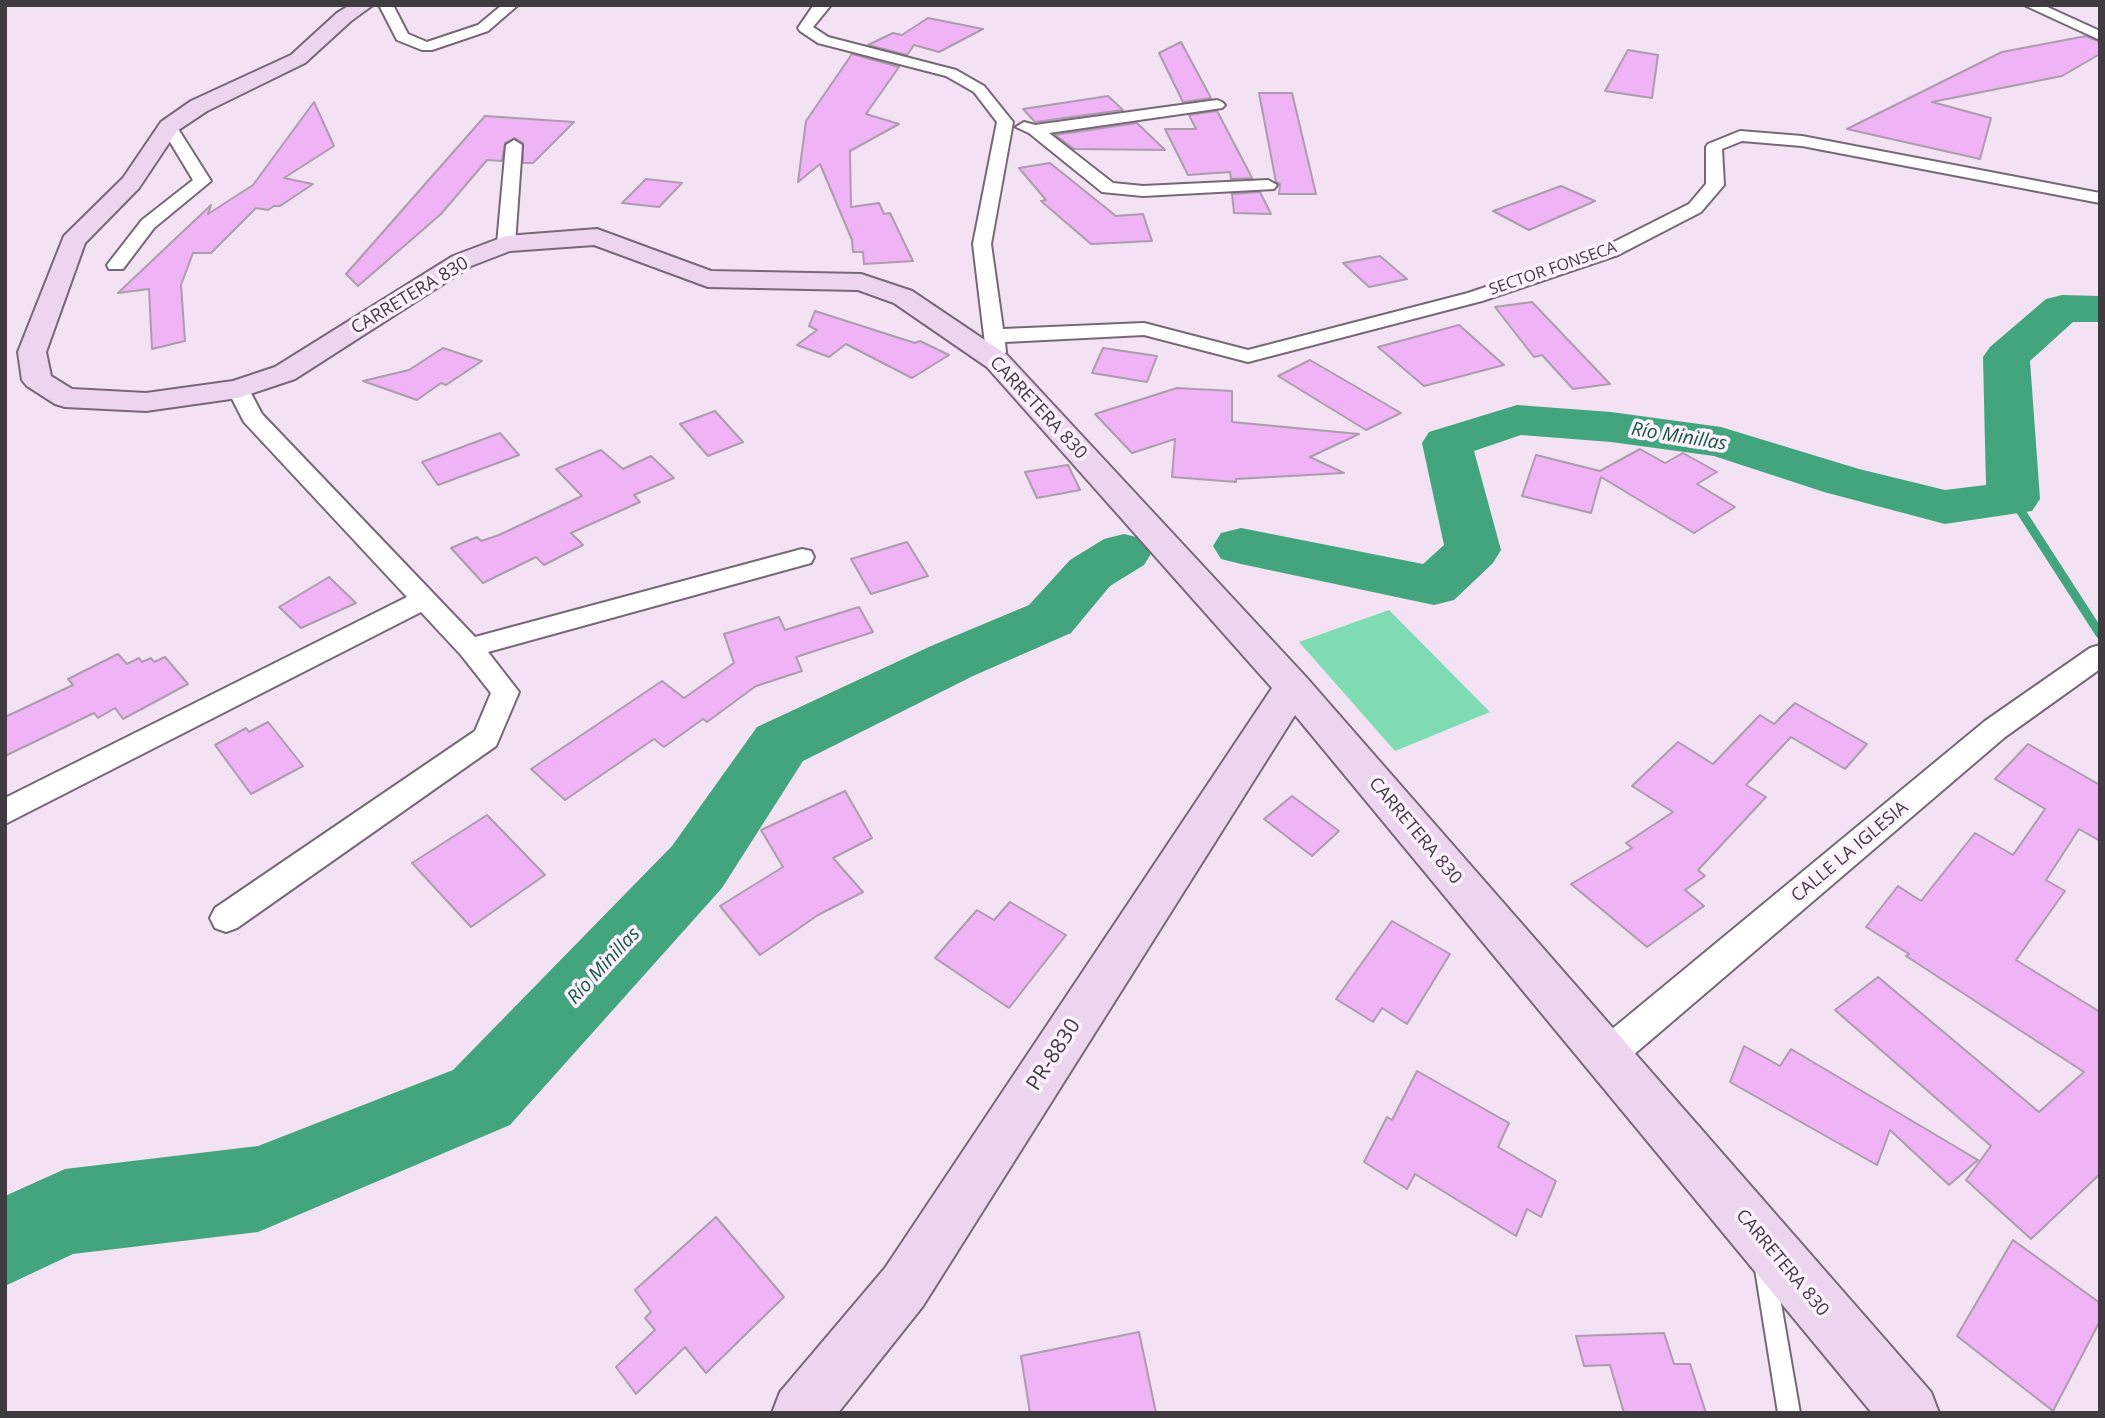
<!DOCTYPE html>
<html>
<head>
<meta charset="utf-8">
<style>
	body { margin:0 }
	#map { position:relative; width:2105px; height:1418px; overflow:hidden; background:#f3e2f4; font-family:"Open Sans",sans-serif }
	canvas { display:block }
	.frame { position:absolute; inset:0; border:7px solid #403a41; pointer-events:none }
</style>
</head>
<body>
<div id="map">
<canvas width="2105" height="1418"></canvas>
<div class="frame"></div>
</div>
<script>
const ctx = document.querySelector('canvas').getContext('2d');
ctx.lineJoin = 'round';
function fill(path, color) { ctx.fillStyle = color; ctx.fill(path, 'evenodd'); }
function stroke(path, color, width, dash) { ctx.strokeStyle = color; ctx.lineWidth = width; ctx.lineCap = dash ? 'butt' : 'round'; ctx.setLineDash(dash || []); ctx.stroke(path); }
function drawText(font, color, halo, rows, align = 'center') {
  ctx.font = font + ' "Open Sans",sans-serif'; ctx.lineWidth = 7; ctx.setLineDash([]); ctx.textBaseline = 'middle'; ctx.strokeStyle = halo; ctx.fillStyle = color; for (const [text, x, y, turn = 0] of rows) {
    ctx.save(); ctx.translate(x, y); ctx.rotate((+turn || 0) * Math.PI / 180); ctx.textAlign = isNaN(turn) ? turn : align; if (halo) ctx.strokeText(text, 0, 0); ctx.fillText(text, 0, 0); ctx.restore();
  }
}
const green = new Path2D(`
	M1389,610L1490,712L1395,751L1299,642Z`);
const stream = new Path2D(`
	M2013,499L2100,634`);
const river = new Path2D(`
	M2062,295L2100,296V322H2073L2030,361L2040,499L2032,511L1945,524L1824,492L1714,456L1611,442L1521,435L1474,451L1501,550L1493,563L1454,600L1434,605L1241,564L1221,559L1213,546L1221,533L1241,528L1423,564L1444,545L1422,443L1429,432L1517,405L1611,412L1721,427L1859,469L1945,490L1986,485L1983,357L1990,347L2046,299Z
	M1124,534L1144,539L1152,552L1144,565L1110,586L1071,633L973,676L803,761L722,888L510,1125L258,1232L73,1254L5,1286V1196L65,1169L258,1146L453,1070L672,846L757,727L931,646L1029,605L1070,560L1104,539Z`);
const building = new Path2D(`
	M928,18L983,29L939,52L914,45L907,55L868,45L893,33L902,35Z
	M2086,36L2100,42V54L2062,76L1932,102L1991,118L1980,159L1847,129L2002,52Z
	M1181,42L1211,98L1183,102L1159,53Z
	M1628,50L1658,55L1652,98L1605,91Z
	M852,54L899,67L866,114L899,124L850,151L851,207L879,203L884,214L890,213L913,261L864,264L863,252H853L852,240L820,164L798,182L806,121Z
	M1259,93H1292L1316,194H1279L1280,184L1276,182Z
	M1108,96L1123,110L1035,122L1023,109Z
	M314,102L334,146L284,178L313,184L280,206H274L268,210L256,208L211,253H193L181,285L185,341L152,349L149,289L118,293L211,205L208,214L253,185Z
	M1217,111L1248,170L1252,178L1231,179L1230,172L1188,175L1165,129H1196L1189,115Z
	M485,116L574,122L533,163H523V143L515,138L505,143L502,161L487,160L441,214L358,286L346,274Z
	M1137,123L1165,150L1074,149L1055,135Z
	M1050,163L1116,216L1143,214L1152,241L1091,244L1041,201L1046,200L1019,168Z
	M646,179L682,183L659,207L622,203Z
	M1561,186L1595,201L1529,230L1493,211Z
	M1260,192L1271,214L1234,213L1232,194Z
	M1380,256L1407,279L1369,287L1343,263Z
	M1532,302L1610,384L1573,389L1542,355L1534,357L1495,307Z
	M815,311L915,343L920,341L949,355L912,378L846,344L829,357L797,345L817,330L809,326Z
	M1459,325L1504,365L1424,386L1378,347Z
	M443,348L482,361L446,385L441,383L417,400L363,381L409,370Z
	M1103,348L1157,356L1147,382L1092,373Z
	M1310,360L1401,413L1366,430L1278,376Z
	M1177,388L1232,391V422L1359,434L1310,457L1344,473L1236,479V482L1172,477L1175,439L1132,453L1095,414Z
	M715,411L743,442L708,456L680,424Z
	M500,433L519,455L438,485L422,462Z
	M1640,449L1665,463L1683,453L1717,472L1697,484L1735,507L1694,533L1601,477L1591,513L1522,496L1536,455L1600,471Z
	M601,450L623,469L651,456L674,478L634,495L640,502L571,533L583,545L544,565L536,557L483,583L451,548L477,537L481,541L499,535L582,496L556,469Z
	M1068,465L1080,490L1037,498L1025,472Z
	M907,542L928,576L871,594L851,559Z
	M329,577L356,603L301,628L279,607Z
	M859,607L873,632L796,657L802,671L756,686L707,722L703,719L664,747L654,739L565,800L531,769L662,681L684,698L734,663L724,634L779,617L785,630Z
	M118,654L127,664L139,658L142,662L151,658L154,662L165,657L188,684L123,719L115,708L98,718L94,713L5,756V717L73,685L68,679Z
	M1795,703L1867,744L1845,769L1791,737L1746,785L1766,797L1698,870L1705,876L1685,890L1704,906L1647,947L1571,884L1632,848L1626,843L1673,812L1632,786L1678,742L1713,764L1760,715L1774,724Z
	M268,722L303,766L251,794L215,745L246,728L249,732Z
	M2028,744L2100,785V841L2079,829L2046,880L2065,891L2016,960L2100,1012V1174L2031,1239L1966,1180L1991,1146L1835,1010L1878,977L2039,1112L2084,1072L1906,956L1909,954L1866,927L1898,886L1921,901L1975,833L2013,855L2045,809L1995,779Z
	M845,791L872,838L833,858L863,892L818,915L760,955L720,906L783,867L761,830Z
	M1292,796L1339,831L1312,856L1264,819Z
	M487,815L545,875L471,927L412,863Z
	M1010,902L1066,935L1009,1008L935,958L977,910L994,920Z
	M1392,921L1450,954L1407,1024L1382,1008L1373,1022L1336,999Z
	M1744,1046L1780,1066L1791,1049L1978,1160L1949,1185L1890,1130L1877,1165L1730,1082Z
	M1417,1071L1509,1123L1498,1147L1556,1181L1541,1217L1527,1209L1516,1236L1415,1174L1407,1189L1364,1162L1387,1117L1392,1120Z
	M716,1217L784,1297L706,1373L685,1347L636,1394L616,1367L655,1330L645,1318L651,1312L635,1290Z
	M2013,1240L2100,1303V1321L2053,1411L1957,1336Z
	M1139,1332L1156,1413H1030L1021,1356Z
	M1664,1333L1674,1364H1690L1706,1413H1624L1610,1365L1584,1366L1576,1336Z`);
const lane = new Path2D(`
	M1765,1259L1772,1262L1775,1269L1800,1413H1778L1755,1269L1758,1262Z`);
const street = new Path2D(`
	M379,5H393L408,34L427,42L478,25L502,5H518L488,31L432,50H422L397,40Z
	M831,5L813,27L828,37L956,70L984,86L1013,122L991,244L1003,329L1144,323L1248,350L1468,293L1604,247L1689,204L1706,184V147L1708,144L1740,131L1802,136L2100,193V203L1802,146L1742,141L1722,149L1724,185L1701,212L1618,255L1482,301L1248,362L1144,335L1005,342L1006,352L1003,356H989L986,352L973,244L997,122L974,92L946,76L818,43L800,31L798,28L813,6Z
	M2024,5H2043L2100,31V40Z
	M1217,100L1222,102L1225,105L1222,108L1049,133L1113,183L1143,186L1268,180L1277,185L1274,189L1143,196L1102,192L1029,133L1016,127L1024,122L1035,125Z
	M169,122L175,124L211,181L154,228L123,269H109L107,265L142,220L193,180L161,127Z
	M514,140L522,145L515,244L506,250L497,244L506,145Z
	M238,383L246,384L262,414L475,637L802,549L811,551L814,557L811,563L488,652L519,692L496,746L237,928L226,932L215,928L210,918L215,908L475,731L491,693L461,655L421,612L5,824V798L407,597L244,422L227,389L230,384Z
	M2100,645V669L2005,737L1618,1068L1606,1072L1594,1068L1588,1056L1594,1044L1985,721L2090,648Z`);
const secondary = new Path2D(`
	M350,5H373L351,21L305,63L207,111L177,131L139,188L85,243L46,352L51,376L72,389L146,393L233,381L275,367L453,256L506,236L597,229L711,271L861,274L912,291L1007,355L1306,677L1931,1392L1939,1413H1872L1295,715L923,1306L838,1413H772L780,1392L885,1268L1272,688L987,367L894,303L858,290L708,287L594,245L510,251L471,266L295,379L238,398L146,411L65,407L55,404L27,386L22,380L18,352L64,236L123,178L161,122L191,101L291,55L337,13Z`);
const farStreetnames = [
	["SECTOR FONSECA",1553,269,-19]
];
const streetNames = [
	["CARRETERA 830",410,296,-31],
	["CARRETERA 830",1038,408,47],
	["CARRETERA 830",1415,831,50],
	["CALLE LA IGLESIA",1850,852,-40],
	["CARRETERA 830",1782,1263,50]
];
const waterNames = [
	["Río Minillas",1679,437,9],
	["Río Minillas",604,966,-47]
];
const nearStreetnames = [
	["PR-8830",1054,1055,-57]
];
fill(green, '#7fdcb2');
stroke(stream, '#43a57d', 9);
fill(river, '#43a57d');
fill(building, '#f0b3f5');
stroke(building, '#ac9cad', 2);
stroke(lane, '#776878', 4);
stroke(street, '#776878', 4);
stroke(secondary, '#776878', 4);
fill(lane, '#fff');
fill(street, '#fff');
fill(secondary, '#edd5ef');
drawText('16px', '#403a41', '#fef0ff', farStreetnames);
drawText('18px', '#403a41', '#fef0ff', streetNames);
drawText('italic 19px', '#0a593e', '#fef0ff', waterNames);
drawText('21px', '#403a41', '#fef0ff', nearStreetnames);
</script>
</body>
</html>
